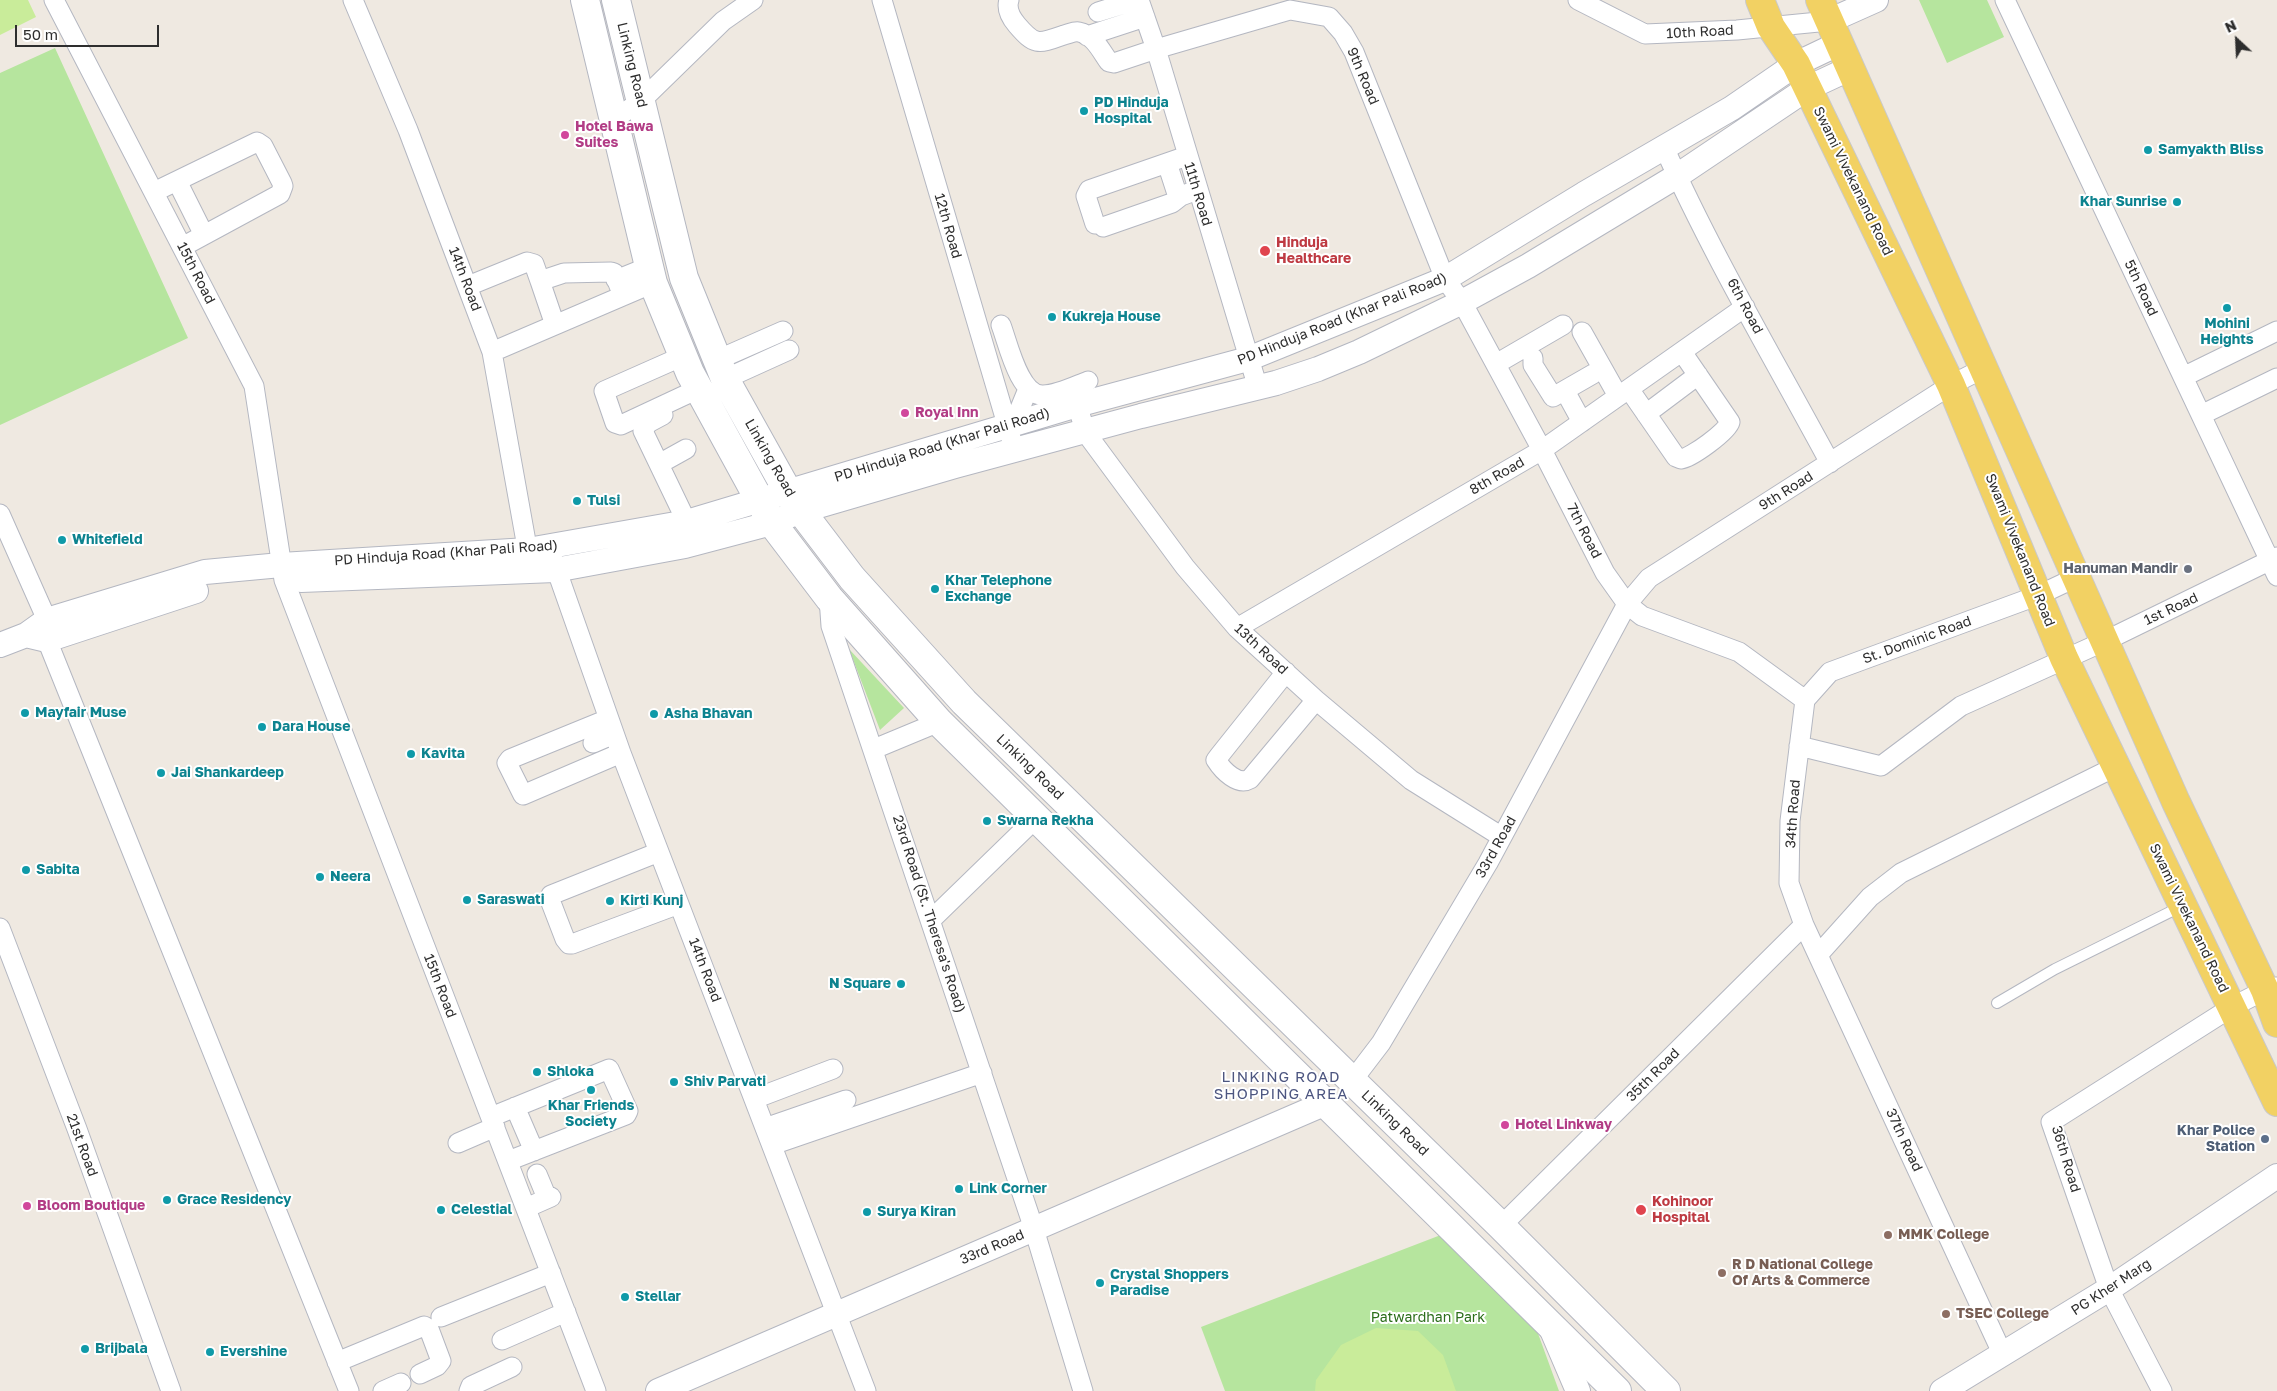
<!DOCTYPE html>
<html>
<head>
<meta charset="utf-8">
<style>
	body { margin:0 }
	#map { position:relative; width:2277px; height:1391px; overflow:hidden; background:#efe9e1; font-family:"Golos Text",sans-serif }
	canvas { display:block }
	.north { position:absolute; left:2212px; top:15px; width:50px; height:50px; -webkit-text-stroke:4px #fff; paint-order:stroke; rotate:335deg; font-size:14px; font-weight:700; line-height:20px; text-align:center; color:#2e2e2e }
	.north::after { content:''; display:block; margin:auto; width:18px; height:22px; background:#2e2e2e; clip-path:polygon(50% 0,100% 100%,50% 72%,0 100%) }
	.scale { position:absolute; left:15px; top:25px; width:144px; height:22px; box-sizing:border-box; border:2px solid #2e2e2e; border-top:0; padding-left:6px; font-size:15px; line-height:18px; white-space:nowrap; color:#2e2e2e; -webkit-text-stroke:4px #fff; paint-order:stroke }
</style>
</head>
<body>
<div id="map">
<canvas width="2277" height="1391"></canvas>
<div class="north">N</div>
<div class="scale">50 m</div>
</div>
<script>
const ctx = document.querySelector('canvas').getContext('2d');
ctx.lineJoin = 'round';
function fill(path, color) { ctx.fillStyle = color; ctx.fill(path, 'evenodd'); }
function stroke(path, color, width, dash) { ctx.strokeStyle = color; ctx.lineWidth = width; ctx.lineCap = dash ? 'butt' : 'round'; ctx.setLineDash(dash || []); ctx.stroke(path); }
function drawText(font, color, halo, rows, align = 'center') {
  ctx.font = font + ' "Golos Text",sans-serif'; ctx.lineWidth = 4; ctx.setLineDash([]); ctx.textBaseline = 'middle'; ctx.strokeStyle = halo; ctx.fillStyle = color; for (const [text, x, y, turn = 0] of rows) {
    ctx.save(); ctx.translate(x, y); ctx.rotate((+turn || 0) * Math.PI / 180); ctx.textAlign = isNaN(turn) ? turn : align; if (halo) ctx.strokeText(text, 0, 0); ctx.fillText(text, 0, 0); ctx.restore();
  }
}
const green = new Path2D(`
	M1919,0H1987L2004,37L1947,63Z
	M55,48L188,338L0,425V73Z
	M849,649L904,708L880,730Z
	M1446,1233L1532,1317L1559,1391H1225L1201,1327Z`);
const pitch = new Path2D(`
	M0,0H28L36,17L0,35Z
	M1376,1328L1418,1331L1443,1355L1456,1391H1315L1316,1380L1341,1345Z`);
const service = new Path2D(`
	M1997,1003L2055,969L2182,906`);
const minor = new Path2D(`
	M54,0L254,386L284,580L596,1391
	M353,0L408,130L492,352L530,564
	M882,0L1011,438
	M1009,0C1006,9 1011,18 1017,25C1035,46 1038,44 1064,35C1069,34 1074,31 1079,32C1094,35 1101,51 1109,62L1114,63L1156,49L1290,10L1329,17L1343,33L1354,52L1445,279L1462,302L1542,450L1605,573L1627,604L1642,616L1739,652L1805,700
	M1139,0L1156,49L1258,388
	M1578,0L1645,34L1737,30L1829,21
	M2005,0L2277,576
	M1098,12L1137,0
	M1087,36L1145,17
	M613,120L641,101L723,21L753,0
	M1664,147C1712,255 1774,359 1830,463
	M1167,163L1178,197
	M177,181L204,235
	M154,192L257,142L263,146L282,183L283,186L280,194L182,247
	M1095,224L1086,196L1089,190L1187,156
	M1103,227L1172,203L1181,196L1197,190
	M616,280L648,267
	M468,286L527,262L534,264L540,281
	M555,325L540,281L564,273L611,272L614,273L623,296
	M1001,325C1008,343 1019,396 1043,395C1057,395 1075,386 1088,381
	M1582,332L1618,396
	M492,352L653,283
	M683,356L604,391L615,423L621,425L698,389
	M1533,358V365L1553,397L1593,374
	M717,360L783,331
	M1496,364L1563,325
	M2183,377L2277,331
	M725,379L789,350
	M1629,389L1676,457L1681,459C1691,458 1728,431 1730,422L1682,352
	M1565,391L1582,422
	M1077,405L1086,433L1185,567L1237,628L1316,700L1411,780L1502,837
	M1646,414L1698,375
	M663,415L648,423L643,431L692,533
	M2201,415L2277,378
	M1014,423L1028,389
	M659,464L686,449
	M0,514L47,620V640L349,1391
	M552,557L621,753L866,1391
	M829,598L831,626L1034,1229L1083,1391
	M1237,628L1542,450L1745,307
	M1286,672L1219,756L1216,760C1223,771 1238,786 1250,779L1316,700
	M1805,700L1790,821L1789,883L1804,925L2003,1355
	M1805,700L1830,672L2039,595L2077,577
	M608,719L510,759L507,763L523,795L621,753
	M593,743L614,734
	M1799,746L1881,766L1961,706L2105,641L2277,557
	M874,749L939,722
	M659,852L551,895L550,900L565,939L569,944H572L679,904
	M931,920L1036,818
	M0,928L77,1129L171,1391
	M1818,955L1870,897L1901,873L2117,766
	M1352,1081L1381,1043L1488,863L1627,604L1649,578L1951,385L1984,368
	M754,1099L833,1069
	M515,1107L534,1151
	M491,1117L609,1069L628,1111L626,1115L508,1161
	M765,1128L846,1100
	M458,1143L495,1127
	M772,1145L982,1073
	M537,1174L547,1198
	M526,1208L551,1197
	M1501,1226L1804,925
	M441,1317L551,1273
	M502,1340L566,1312
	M337,1362L424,1326L429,1329L441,1361L437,1366L420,1374
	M383,1391L401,1383
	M469,1391L471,1386L512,1367
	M2162,1391L2109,1289L2051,1122L2232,1007L2265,990L2276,987`);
const tertiary = new Path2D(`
	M1829,21L1876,0
	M301,580L555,570L685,546L772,523L801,511L955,466L1141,416L1276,383L1318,369L1359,352L1462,302L1528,266L1677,176L1808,88L1851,68
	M26,635L47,640L196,591
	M0,645L26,635L47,620L205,572L281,565L528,550L687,522L1077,405L1248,359L1445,279L1584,194L1732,108L1796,64L1840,43
	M1551,1328L1578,1391
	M658,1391L1326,1103
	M1942,1391L2109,1289L2277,1176`);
const secondary = new Path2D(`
	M585,0L653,283L690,373L772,523L829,598L939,722L1617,1391
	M616,0L684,278L725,379L787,490L801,511L852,578L964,702L1501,1226L1666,1391`);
const primary = new Path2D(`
	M1760,0L1771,27L1796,64L1951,385L2064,658L2277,1102
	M1820,0L2176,802L2265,990L2277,1023`);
const markers = [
	[1084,111,5,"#0f9aa8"],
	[565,135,5,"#d1479c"],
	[2148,150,5,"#0f9aa8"],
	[2177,202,5,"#0f9aa8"],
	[1265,251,6,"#e0444e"],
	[2227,308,5,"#0f9aa8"],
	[1052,317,5,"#0f9aa8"],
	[905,413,5,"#d1479c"],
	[577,501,5,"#0f9aa8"],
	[62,540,5,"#0f9aa8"],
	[2188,569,5,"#6b7280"],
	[935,589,5,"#0f9aa8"],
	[25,713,5,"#0f9aa8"],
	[654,714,5,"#0f9aa8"],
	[262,727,5,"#0f9aa8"],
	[411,754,5,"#0f9aa8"],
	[161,773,5,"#0f9aa8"],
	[987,821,5,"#0f9aa8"],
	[26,870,5,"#0f9aa8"],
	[320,877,5,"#0f9aa8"],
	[467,900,5,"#0f9aa8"],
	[610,901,5,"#0f9aa8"],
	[901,984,5,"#0f9aa8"],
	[537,1072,5,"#0f9aa8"],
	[674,1082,5,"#0f9aa8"],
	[591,1090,5,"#0f9aa8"],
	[1505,1125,5,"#d1479c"],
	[2265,1139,5,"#5c6f8a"],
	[959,1189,5,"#0f9aa8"],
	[167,1200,5,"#0f9aa8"],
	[27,1206,5,"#d1479c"],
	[441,1210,5,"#0f9aa8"],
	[1641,1210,6,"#e0444e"],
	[867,1212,5,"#0f9aa8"],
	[1888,1235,5,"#8d6e63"],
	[1722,1273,5,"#8d6e63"],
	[1100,1283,5,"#0f9aa8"],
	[625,1297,5,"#0f9aa8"],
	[1946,1314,5,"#8d6e63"],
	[85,1349,5,"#0f9aa8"],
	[210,1352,5,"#0f9aa8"]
];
const streetNames = [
	["10th Road",1700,32,-3],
	["Linking Road",632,65,76],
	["9th Road",1363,76,67],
	["Swami Vivekanand Road",1853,181,64],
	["11th Road",1198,194,73],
	["12th Road",948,226,74],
	["15th Road",196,273,63],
	["14th Road",465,279,69],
	["5th Road",2141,288,65],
	["6th Road",1745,306,62],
	["PD Hinduja Road (Khar Pali Road)",1342,319,-22],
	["PD Hinduja Road (Khar Pali Road)",942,445,-17],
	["Linking Road",770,458,60],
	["8th Road",1497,476,-30],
	["9th Road",1786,491,-32],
	["7th Road",1584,531,63],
	["Swami Vivekanand Road",2020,550,68],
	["PD Hinduja Road (Khar Pali Road)",446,553,-4],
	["1st Road",2171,609,-25],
	["St. Dominic Road",1917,640,-20],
	["13th Road",1261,649,43],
	["Linking Road",1030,767,44],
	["34th Road",1793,814,-86],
	["33rd Road",1496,847,-61],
	["23rd Road (St. Theresa's Road)",929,914,72],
	["Swami Vivekanand Road",2189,918,64],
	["14th Road",705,970,69],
	["15th Road",440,986,69],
	["35th Road",1653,1075,-45],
	["Linking Road",1395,1123,44],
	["37th Road",1904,1140,65],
	["21st Road",82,1145,70],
	["36th Road",2066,1159,73],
	["33rd Road",992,1247,-23],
	["PG Kher Marg",2111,1287,-33]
];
const cultureNames = [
	["PD Hinduja",1094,103],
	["Hospital",1094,119],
	["Samyakth Bliss",2158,150],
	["Khar Sunrise",2167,202,"right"],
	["Kukreja House",1062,317],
	["Mohini",2227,324,"center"],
	["Heights",2227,340,"center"],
	["Tulsi",587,501],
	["Whitefield",72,540],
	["Khar Telephone",945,581],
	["Exchange",945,597],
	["Mayfair Muse",35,713],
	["Asha Bhavan",664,714],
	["Dara House",272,727],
	["Kavita",421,754],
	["Jai Shankardeep",171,773],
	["Swarna Rekha",997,821],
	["Sabita",36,870],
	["Neera",330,877],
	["Saraswati",477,900],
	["Kirti Kunj",620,901],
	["N Square",891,984,"right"],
	["Shloka",547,1072],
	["Shiv Parvati",684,1082],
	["Khar Friends",591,1106,"center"],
	["Society",591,1122,"center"],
	["Link Corner",969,1189],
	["Grace Residency",177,1200],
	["Celestial",451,1210],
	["Surya Kiran",877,1212],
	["Crystal Shoppers",1110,1275],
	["Paradise",1110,1291],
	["Stellar",635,1297],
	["Brijbala",95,1349],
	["Evershine",220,1352]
];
const hotelNames = [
	["Hotel Bawa",575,127],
	["Suites",575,143],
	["Royal Inn",915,413],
	["Hotel Linkway",1515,1125],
	["Bloom Boutique",37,1206]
];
const healthNames = [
	["Hinduja",1276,243],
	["Healthcare",1276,259],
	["Kohinoor",1652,1202],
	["Hospital",1652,1218]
];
const worshipNames = [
	["Hanuman Mandir",2178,569]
];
const serviceNames = [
	["Khar Police",2255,1131],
	["Station",2255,1147]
];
const educationNames = [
	["MMK College",1898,1235],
	["R D National College",1732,1265],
	["Of Arts & Commerce",1732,1281],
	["TSEC College",1956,1314]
];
const parkNames = [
	["Patwardhan Park",1428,1318]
];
const neighbourhoodNames = [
	["LINKING ROAD",1281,1077],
	["SHOPPING AREA",1281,1094]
];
fill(green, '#b6e59e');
fill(pitch, '#c9ec9a');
stroke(service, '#b4b7c1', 12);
stroke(minor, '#b4b7c1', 21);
stroke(tertiary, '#b4b7c1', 26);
stroke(secondary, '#b4b7c1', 30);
stroke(primary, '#c9c9c9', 30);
stroke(service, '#fff', 10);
stroke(minor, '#fff', 19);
stroke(tertiary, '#fff', 24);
stroke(secondary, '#fff', 28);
stroke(primary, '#f2d163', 28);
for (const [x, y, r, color] of markers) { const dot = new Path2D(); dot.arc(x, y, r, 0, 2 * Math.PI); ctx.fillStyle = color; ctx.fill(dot); stroke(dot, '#fff', 2); }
drawText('14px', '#2e2e2e', '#fff', streetNames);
drawText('bold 14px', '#0d838f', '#fff', cultureNames, 'left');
drawText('bold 14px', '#b23c85', '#fff', hotelNames, 'left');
drawText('bold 14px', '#be3a42', '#fff', healthNames, 'left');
drawText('bold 14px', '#5b616d', '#fff', worshipNames, 'right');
drawText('bold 14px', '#4e5e75', '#fff', serviceNames, 'right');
drawText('bold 14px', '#785e54', '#fff', educationNames, 'left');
drawText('14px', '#2c6e1b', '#fff', parkNames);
ctx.letterSpacing = '1px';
drawText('15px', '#4d5680', '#fff', neighbourhoodNames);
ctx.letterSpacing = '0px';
</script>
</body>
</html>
